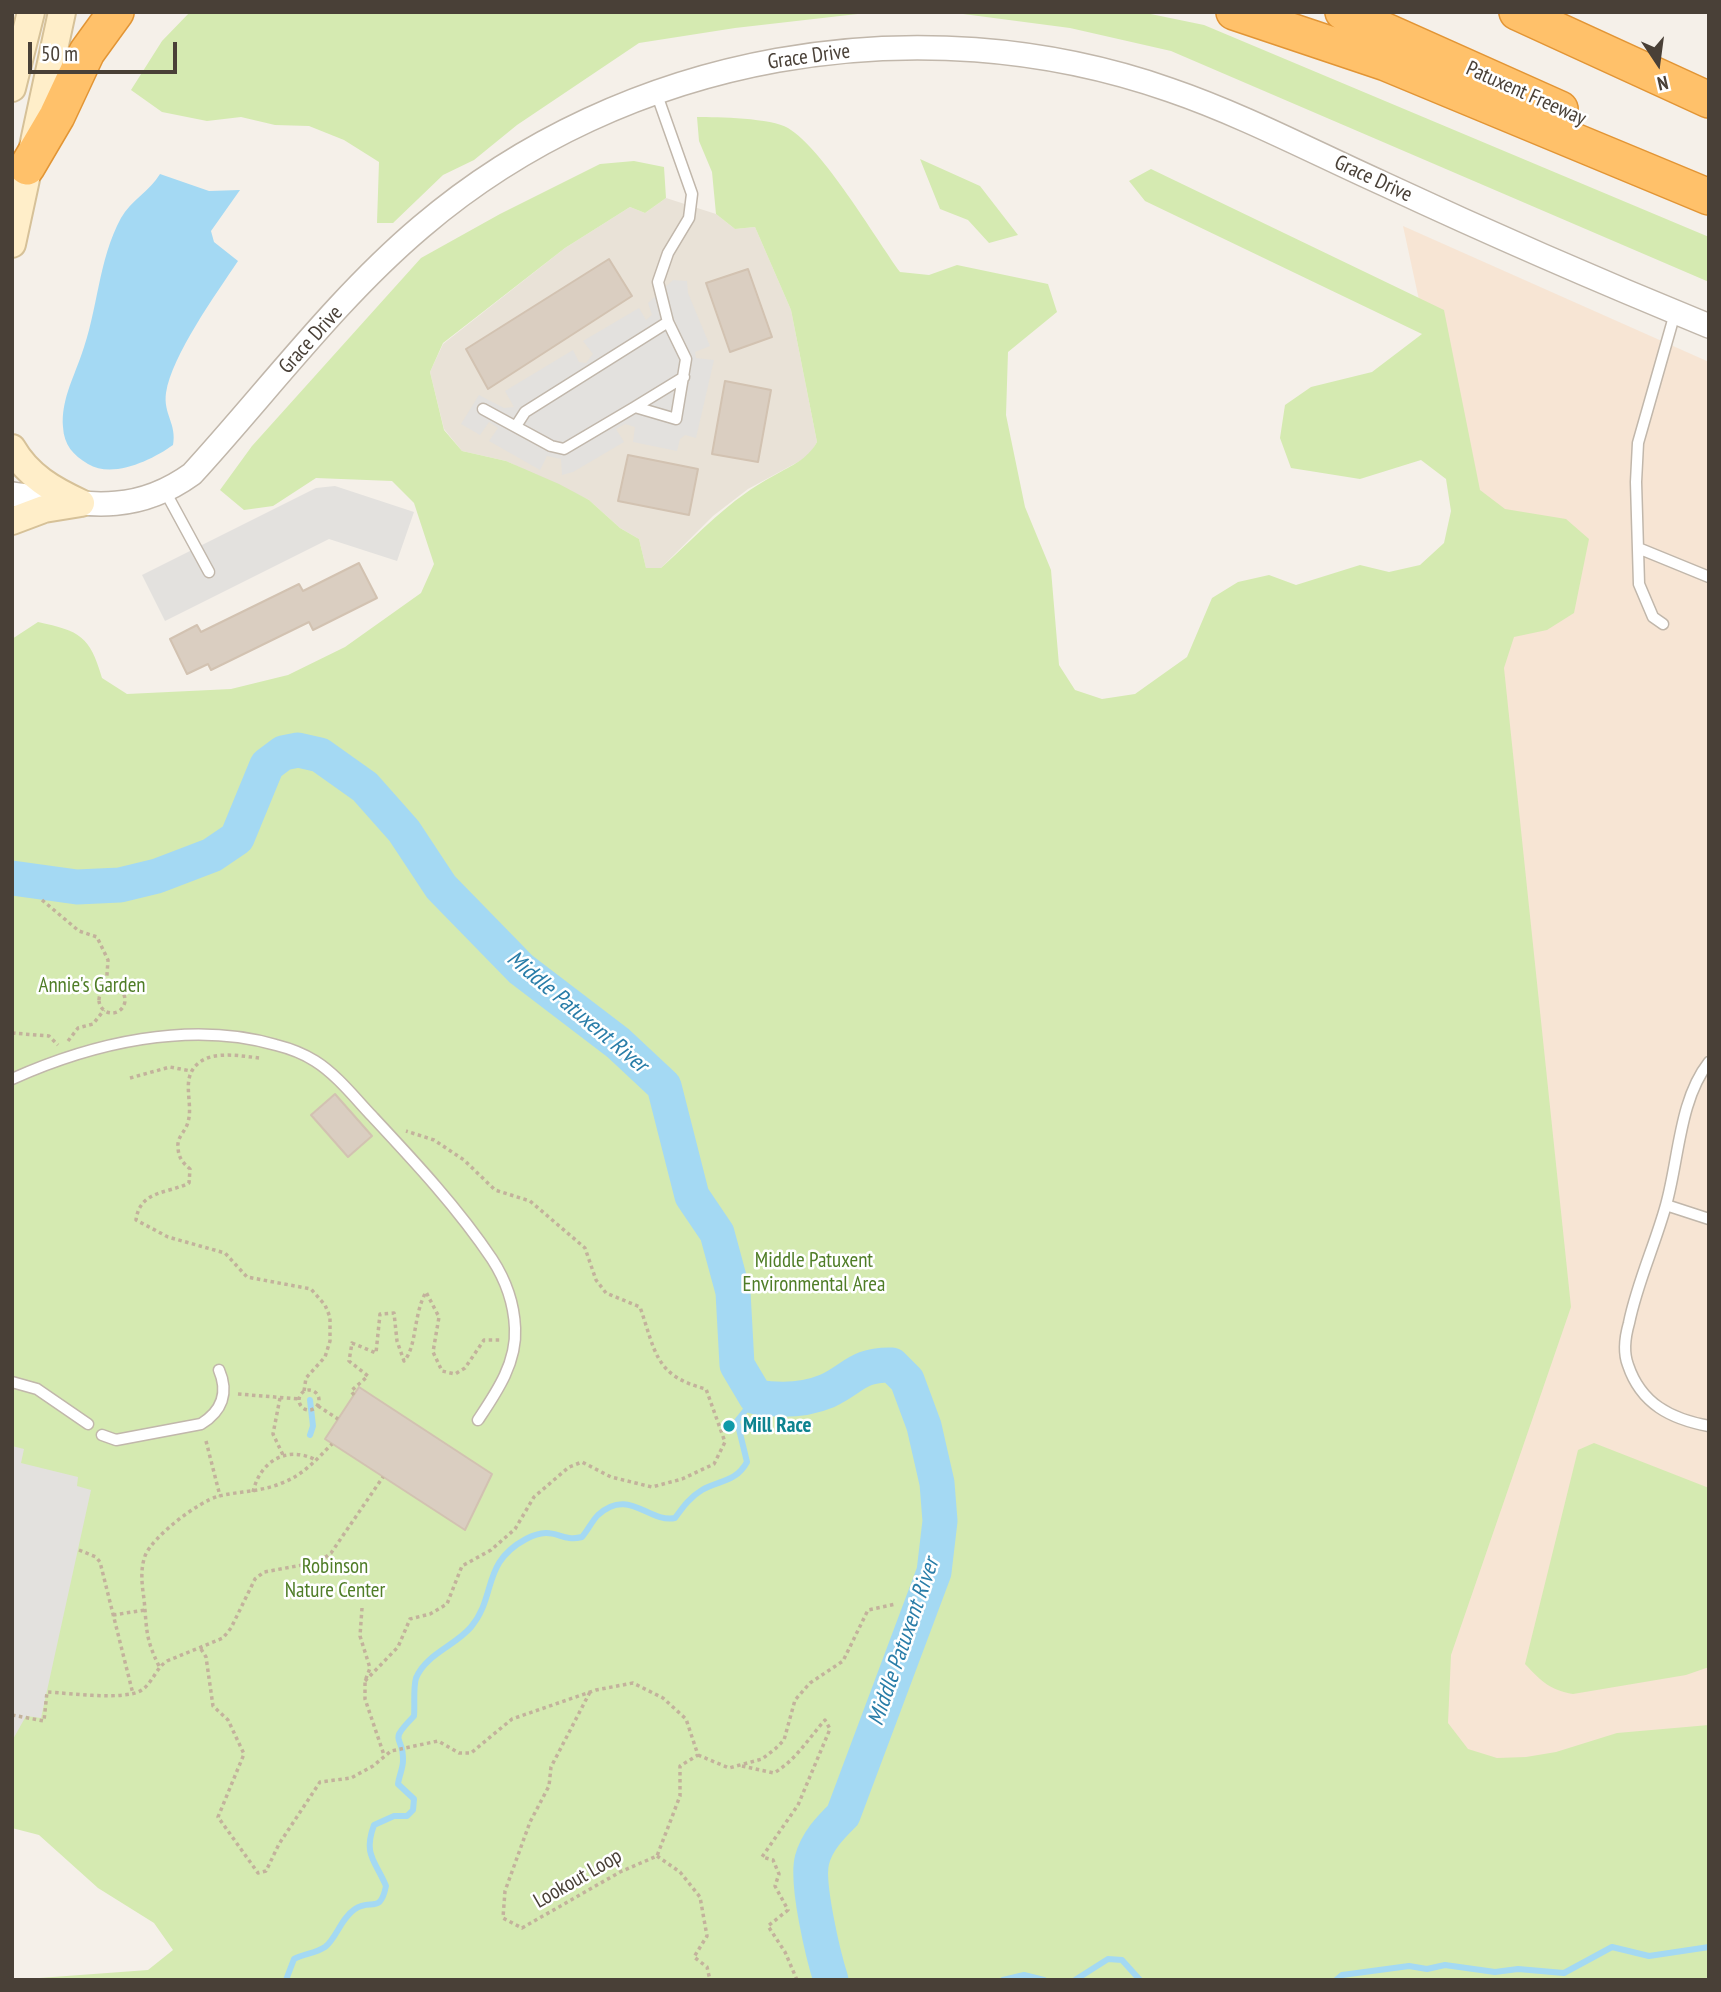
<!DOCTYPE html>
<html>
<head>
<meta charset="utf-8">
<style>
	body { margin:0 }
	#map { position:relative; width:1721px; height:1992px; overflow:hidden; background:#f5f0e9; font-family:"PT Sans Narrow",sans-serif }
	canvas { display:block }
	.frame { position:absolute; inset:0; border:14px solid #494037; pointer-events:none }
	.north { position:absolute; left:1623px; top:28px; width:70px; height:70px; -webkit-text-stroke:5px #fff; paint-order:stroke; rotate:167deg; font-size:19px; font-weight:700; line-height:28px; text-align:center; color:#494037 }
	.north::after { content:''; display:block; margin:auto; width:24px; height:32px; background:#494037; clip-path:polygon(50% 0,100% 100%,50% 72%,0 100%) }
	.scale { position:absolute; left:28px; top:42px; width:149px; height:32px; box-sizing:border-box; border:4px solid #494037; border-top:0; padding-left:9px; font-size:21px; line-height:24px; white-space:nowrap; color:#494037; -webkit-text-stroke:5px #fff; paint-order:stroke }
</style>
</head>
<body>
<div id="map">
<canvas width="1721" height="1992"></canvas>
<div class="frame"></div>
<div class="north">N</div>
<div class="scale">50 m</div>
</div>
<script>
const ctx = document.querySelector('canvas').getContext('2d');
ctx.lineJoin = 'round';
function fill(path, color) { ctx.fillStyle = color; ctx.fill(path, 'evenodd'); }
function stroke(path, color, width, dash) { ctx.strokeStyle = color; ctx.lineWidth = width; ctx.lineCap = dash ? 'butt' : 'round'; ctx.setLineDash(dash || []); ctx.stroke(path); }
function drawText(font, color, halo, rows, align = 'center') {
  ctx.font = font + ' "PT Sans Narrow",sans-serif'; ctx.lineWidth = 5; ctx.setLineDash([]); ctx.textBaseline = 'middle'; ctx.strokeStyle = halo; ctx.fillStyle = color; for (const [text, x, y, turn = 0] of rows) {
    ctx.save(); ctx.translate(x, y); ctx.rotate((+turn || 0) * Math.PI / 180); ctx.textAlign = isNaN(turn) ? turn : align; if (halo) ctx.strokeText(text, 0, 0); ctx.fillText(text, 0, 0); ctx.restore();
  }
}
const residential = new Path2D(`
	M666,198L716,214L735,229L755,227L791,310L817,442L809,456L748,489L713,516L661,568H646L639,539L620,528L589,500L506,461L462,451L444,429L430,372L443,344L565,248L630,207L645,213Z`);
const commercial = new Path2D(`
	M1403,226L1709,362V1980H929L1489,623Z`);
const green = new Path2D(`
	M190,12H875L735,28L639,43L517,125L474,160L443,175L393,223H377L379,162L344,140L309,126L275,125L241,117L207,121L162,112L131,90L162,41Z
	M948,12H1141L1204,25L1709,237V282L1171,51L1070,28Z
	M697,117C717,117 772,118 788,128C823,149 874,236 900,272L929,275L957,265L1048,284L1057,312L1008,352L1006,415L1025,507L1051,570L1059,665L1075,690L1102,699L1135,694L1187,657L1212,598L1238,582L1269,575L1296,585L1360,565L1389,572L1420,565L1444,543L1451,511L1446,479L1421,460L1360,479L1291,468L1280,438L1285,405L1311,387L1372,372L1422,334L1145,201L1129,181L1151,169L1444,310L1480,490L1505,509L1566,519L1589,539L1574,613L1547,630L1514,637L1504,668L1571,1307L1451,1655L1448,1723L1468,1749L1497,1758L1526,1757L1556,1752L1617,1733L1709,1725V1980H12L148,1970L173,1950L154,1923L98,1888L39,1835L12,1828V639L38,622C80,631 90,636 102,678L127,694L231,689L288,675L345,647L421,593L434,564L414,503L392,481L316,478L273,506L244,510L220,490L252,446L421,258L500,214L600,164L634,161L664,167L666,198L645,213L630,207L565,248L443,343L430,372L444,430L462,451L506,461L559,484L589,500L620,528L639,539L646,568H661C700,533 728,500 775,475C792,465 807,460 817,442L791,310L755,227L735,229L716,214L712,172L699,141Z
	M920,159L980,186L1018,235L989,243L968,220L940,209Z
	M1594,1443L1709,1488V1667L1686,1675L1573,1694C1550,1690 1541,1681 1525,1664L1578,1450Z`);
const parking = new Path2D(`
	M673,280L687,281L688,293L710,346L695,352L696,358L714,360L696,438L685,435L680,439L677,451L633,442L635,427L625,424L616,429L624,442L573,472L562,475L561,459L547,456L540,470L489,441L498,428L489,422L480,435L461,424L479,395L504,408L514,407L505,391L573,350L579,362L586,363L593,354L583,341L639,308L646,320L652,315L648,303Z
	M335,486L414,512L397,561L329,539L165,621L142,575L316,488Z
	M12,1446L24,1449L21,1463L78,1477L77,1486L91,1490L41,1718L26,1716L12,1741Z`);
const water = new Path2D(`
	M160,174L209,191L240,190L211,231L214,242L238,261C216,294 172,355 166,393C163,414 177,424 173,445C152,460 113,479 88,464C73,455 64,445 63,427C61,401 73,379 81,356C98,311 98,260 121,218C131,200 150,191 160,174Z`);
const stream = new Path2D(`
	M310,1435L313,1426L310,1400
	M286,1980L294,1959C304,1954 316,1953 325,1947C336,1939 341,1918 355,1909C371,1898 380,1915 386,1886C375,1860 363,1855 374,1825L394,1816H407L413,1810L414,1799L398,1784C399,1776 403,1768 403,1761C404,1733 386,1745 414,1716C415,1705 413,1688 416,1678C426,1654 455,1646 471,1627C497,1596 481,1563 526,1539C555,1524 559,1543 582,1537C588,1530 592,1521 598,1515C629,1487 648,1523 675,1518C683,1507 690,1497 702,1490C720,1480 736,1482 747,1462L737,1421L756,1397
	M1003,1980L1024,1975L1044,1980
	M1075,1980L1108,1959L1122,1960L1140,1980
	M1336,1980L1342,1975L1409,1966L1427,1969L1445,1965L1495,1972L1518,1969L1564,1973L1612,1947L1649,1956L1709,1947`);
const river = new Path2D(`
	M12,878L77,887L120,885L157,876L212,855L237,838L267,765L283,753L298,750L320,755L365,787L404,831L441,887L521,969L618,1043L664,1086L692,1196L717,1233L733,1292L737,1365L756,1397C780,1401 803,1401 827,1391C853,1379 858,1364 892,1365L907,1380L924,1426L937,1483L940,1521L934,1572L843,1815C830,1828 817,1841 812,1860C806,1883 823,1955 831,1980`);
const building = new Path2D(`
	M609,259L632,296L488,389L466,349Z
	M748,269L772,337L730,352L706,283Z
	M725,381L771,390L758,462L712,454Z
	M628,455L698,469L689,515L618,501Z
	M359,563L377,598L313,630L309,622L211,670L208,664L187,674L170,639L197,625L201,632L299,584L303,591Z
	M335,1094L372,1136L348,1157L311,1115Z
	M359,1387L492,1474L465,1530L325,1439Z`);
const path = new Path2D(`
	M42,900L79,931L97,937L108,960L106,989
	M99 1000a13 13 0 1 1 26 0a13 13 0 1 1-26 0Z
	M12,1033L49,1036L58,1045
	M68,1041L78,1028L93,1024L104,1010
	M259,1058C242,1056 214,1051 200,1062C179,1077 194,1102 188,1122C186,1131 177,1137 178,1146C178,1157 182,1162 190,1169L189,1183C167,1194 140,1190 136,1220L168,1237L225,1253L247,1277L311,1289L325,1305L330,1317V1341L325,1357L306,1378L304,1391
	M130,1078L170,1067L191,1071
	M299 1400a10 10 0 1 1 20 0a10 10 0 1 1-20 0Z
	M238,1394L299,1399
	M354,1395L351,1391L368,1376L349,1361L352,1343L376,1353L380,1314L394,1313L397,1341L404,1361C417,1347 413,1315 426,1292L439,1317L433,1352L442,1371L455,1374L465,1368L484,1340H502
	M280,1398L273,1434L283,1455
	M318,1406L338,1419
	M206,1441L220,1496
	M253,1492C260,1461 287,1445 316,1460
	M79,1550L96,1557L100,1562L133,1694
	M362,1608L360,1636L370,1668L365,1681V1699L384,1755
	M113,1615L145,1610
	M201,1649L206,1657L213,1706L228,1720L244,1754L218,1817L258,1873L266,1871L279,1844L320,1782L351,1778L373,1766L391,1751L438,1741L459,1753H471L512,1719L596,1690L633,1683L663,1698L686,1719L698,1755L680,1766V1796L657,1856L620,1872L522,1928L503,1918L505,1891L530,1822L549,1786L551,1767L590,1692
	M159,1666C145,1638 147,1629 144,1599C142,1585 140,1570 145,1556C152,1537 199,1501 219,1496C240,1491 261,1492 282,1483C303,1475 316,1460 332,1444
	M365,1681L398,1647L410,1619L430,1614L447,1604L462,1566L491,1550L515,1529L534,1497L569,1467L582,1462L611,1477L652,1487L682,1479L714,1464L725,1442L706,1389C655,1376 656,1353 640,1307L606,1293L596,1280L585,1248L530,1201L495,1190L464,1160L434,1140L406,1131
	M12,1715L44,1721L47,1692C69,1693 125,1701 142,1690C153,1682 156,1668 167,1661L223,1638L231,1628L255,1579L264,1572L319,1562L331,1553L383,1477
	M698,1755L729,1768L762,1759L775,1749L784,1740L795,1700L810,1683L843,1661L868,1610L896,1604
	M742,1766L774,1773C796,1760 808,1739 825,1720L830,1729L798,1805L762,1857L773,1860L779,1874L775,1886L788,1910L768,1926L785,1952L797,1980
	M657,1856L680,1872L700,1897L707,1936L694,1957L707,1967L710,1980`);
const service = new Path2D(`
	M635,407L684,377
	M483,409L551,446L564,449L635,407L676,419L686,359L668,322L658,282L668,253L689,218L692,194L657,95
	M516,426L525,412L668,322
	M165,491L209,572
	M1638,548L1709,577
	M1663,624L1653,617L1639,584L1636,482L1638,443L1675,313
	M1709,1062C1679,1100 1679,1159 1666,1205C1655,1245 1637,1283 1629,1323C1625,1337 1623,1352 1628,1365C1641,1404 1671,1419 1709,1426
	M12,1079C92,1043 190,1020 276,1045C288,1048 304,1054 315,1061C336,1074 355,1098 372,1116C414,1161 458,1208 492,1259C505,1279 514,1304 515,1328C517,1363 496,1393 478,1420
	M1666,1205L1709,1219
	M12,1382L37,1389L88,1424
	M102,1435L116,1440L201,1424C222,1411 229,1393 219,1370`);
const tertiary = new Path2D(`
	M12,494C81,503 131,518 192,474C267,392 336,299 421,227C625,53 918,2 1170,90C1243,115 1313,152 1384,184C1491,234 1599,281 1709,326`);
const secondary = new Path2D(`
	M12,88L31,12
	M12,244L62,12
	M12,448C28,476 53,490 81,503
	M12,521L44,509L81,503`);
const motorway = new Path2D(`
	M1234,12L1386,63L1709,197
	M1343,12L1560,109
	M1517,12L1709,100
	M27,167L57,116L87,52L116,12`);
const markers = [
	[729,1426,7,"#0f9aa8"]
];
const streetNames = [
	["Grace Drive",809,57,-8],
	["Patuxent Freeway",1526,94,24],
	["Grace Drive",1373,179,25],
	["Grace Drive",311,340,-48],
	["Lookout Loop",578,1879,-30]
];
const parkNames = [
	["Annie's Garden",92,986],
	["Middle Patuxent",814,1261],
	["Environmental Area",814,1285],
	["Robinson",335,1567],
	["Nature Center",335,1591]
];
const cultureNames = [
	["Mill Race",743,1426]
];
const waterNames = [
	["Middle Patuxent River",577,1012,40],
	["Middle Patuxent River",904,1642,-71]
];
fill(residential, '#e9e2d7');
fill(commercial, '#f7e5d4');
fill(green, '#d5eab1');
fill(parking, '#e3e1de');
fill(water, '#a4d9f3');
stroke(stream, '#a4d9f3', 6);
stroke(river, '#a4d9f3', 35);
fill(building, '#dacec1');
stroke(building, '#d2c2b1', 2);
stroke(service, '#c1b7ab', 13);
stroke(tertiary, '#c1b7ab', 26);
stroke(secondary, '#d6c198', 30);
stroke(motorway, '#e29535', 38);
stroke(path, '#c3b29c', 3.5, [3.5, 3.5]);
stroke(service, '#fff', 10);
stroke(tertiary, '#fff', 23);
stroke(secondary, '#ffeec9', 26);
stroke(motorway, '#ffc16a', 35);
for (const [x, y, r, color] of markers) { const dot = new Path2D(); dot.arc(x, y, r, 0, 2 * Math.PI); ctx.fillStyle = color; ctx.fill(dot); stroke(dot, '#fff', 2.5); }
drawText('21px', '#494037', '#fff', streetNames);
drawText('21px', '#4f7d27', '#fff', parkNames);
drawText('bold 21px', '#0d838f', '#fff', cultureNames, 'left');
drawText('italic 23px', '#297da8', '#fff', waterNames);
</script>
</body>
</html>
